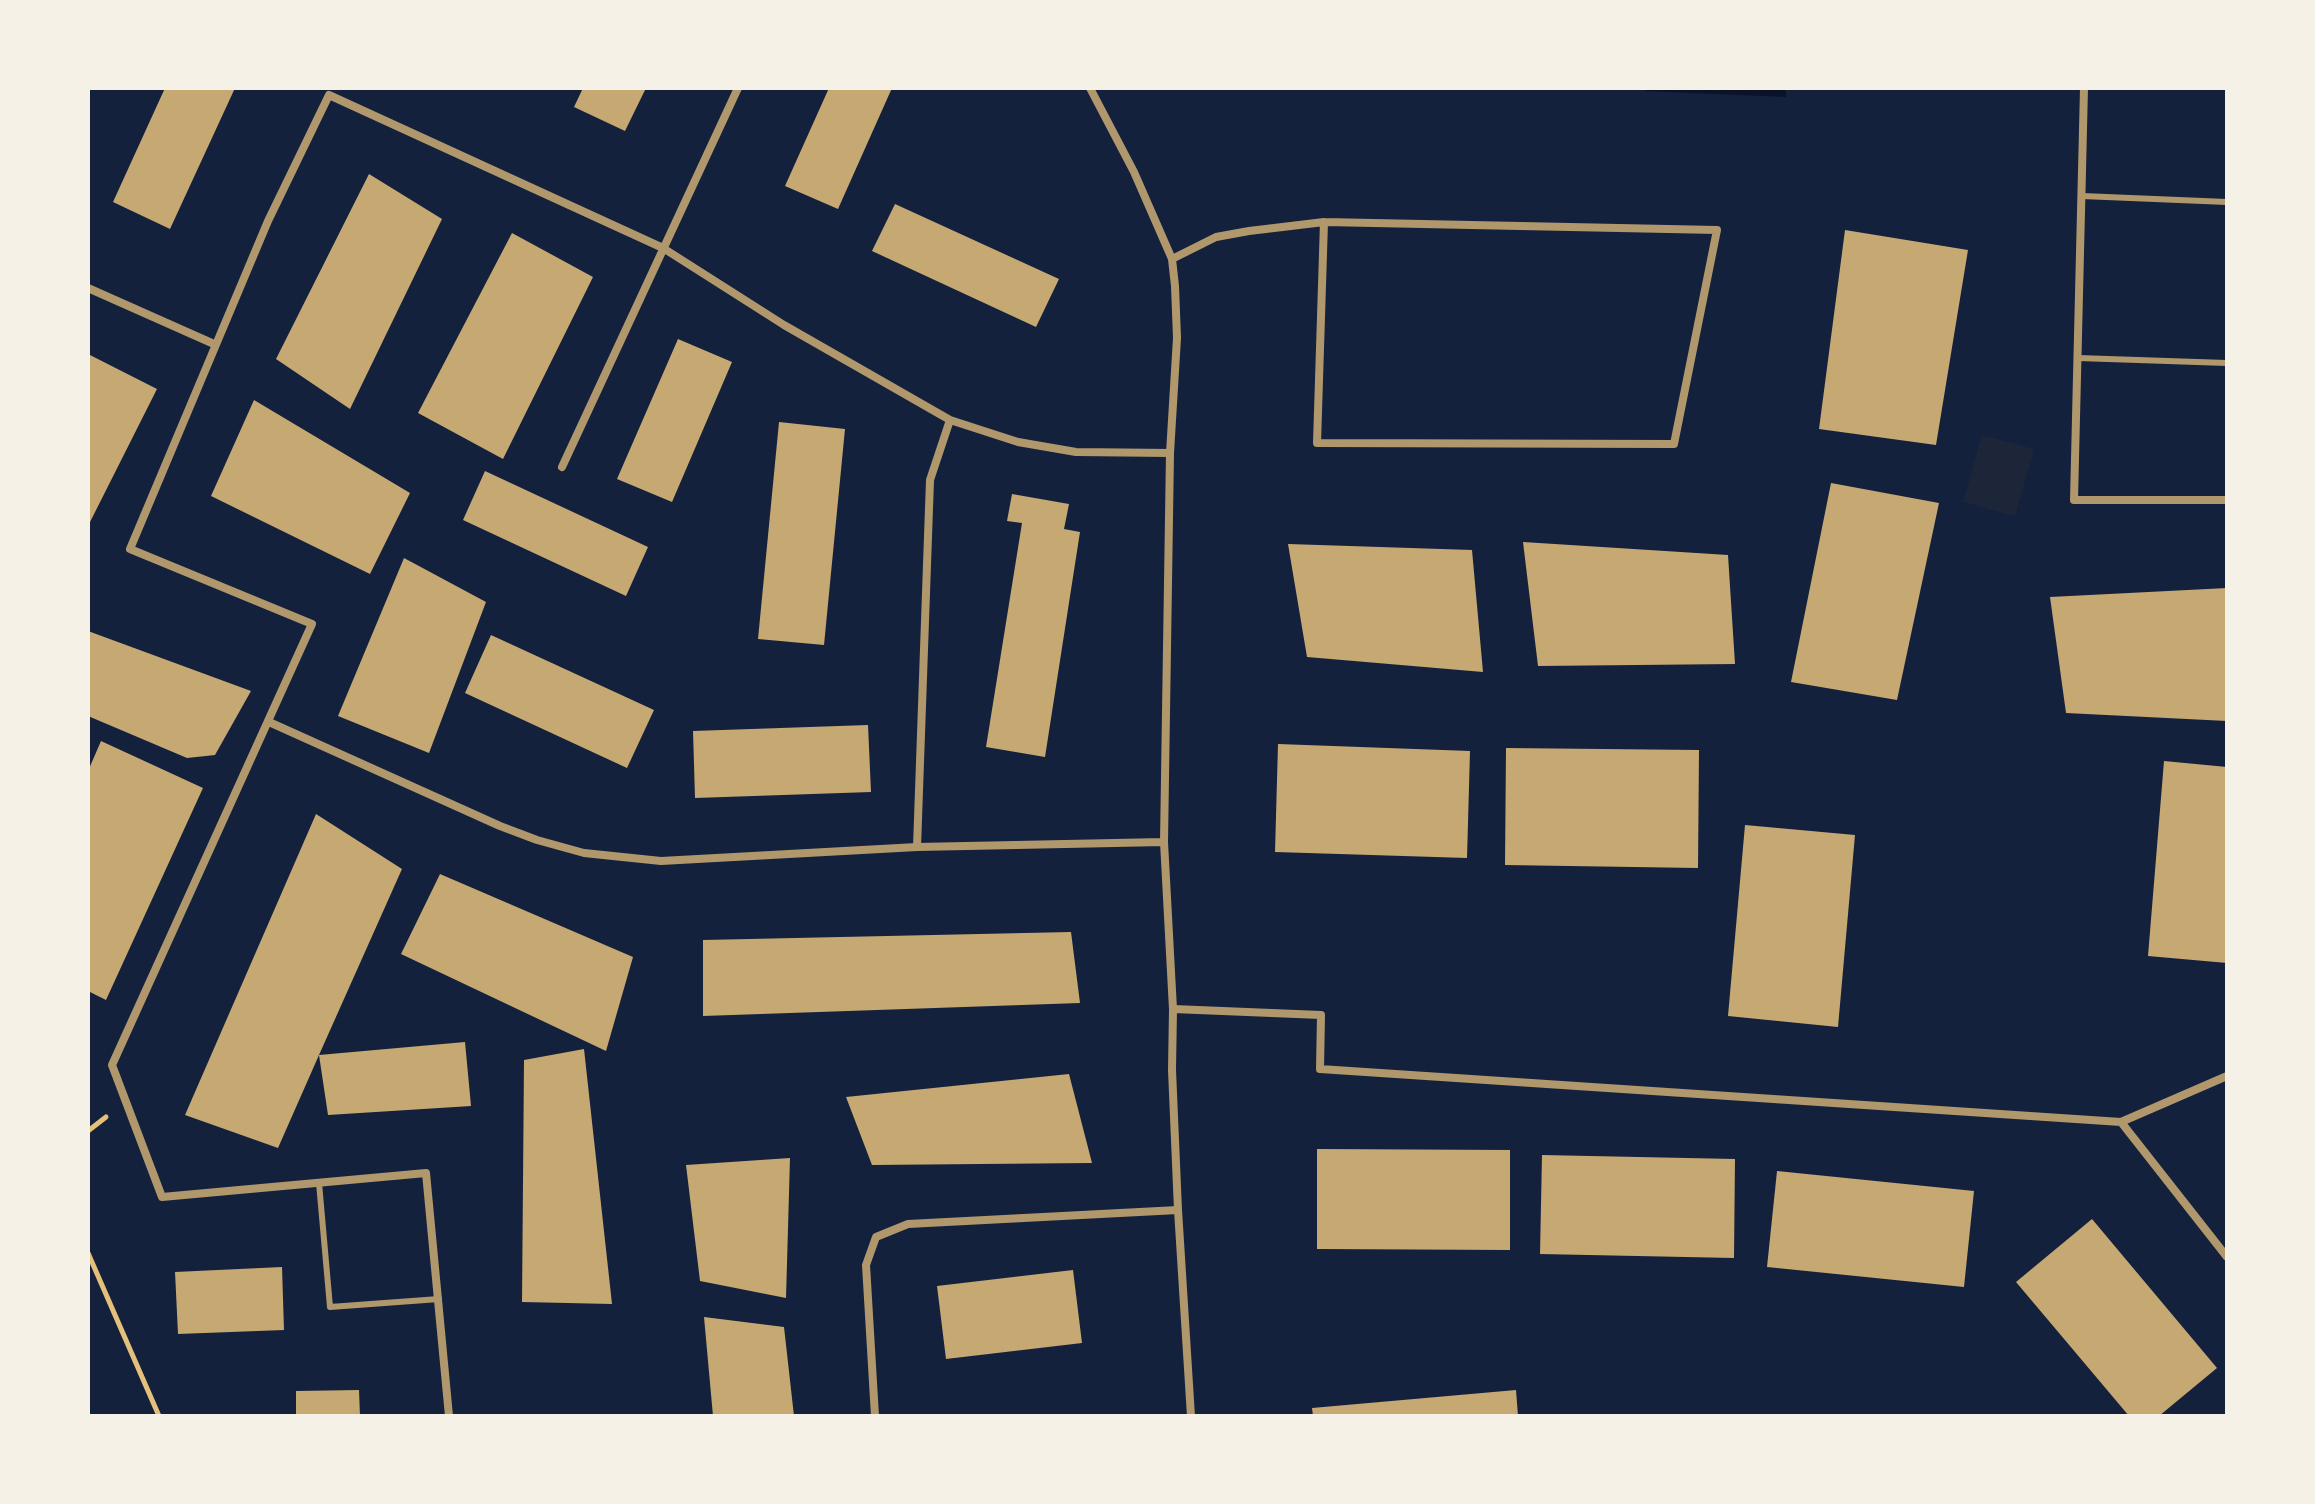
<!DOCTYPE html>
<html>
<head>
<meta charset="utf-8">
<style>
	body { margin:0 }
	#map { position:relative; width:2315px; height:1504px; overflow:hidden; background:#14213d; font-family:Rubik,sans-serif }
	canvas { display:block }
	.frame { position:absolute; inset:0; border:90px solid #f6f1e7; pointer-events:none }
</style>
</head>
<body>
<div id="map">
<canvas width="2315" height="1504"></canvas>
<div class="frame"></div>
</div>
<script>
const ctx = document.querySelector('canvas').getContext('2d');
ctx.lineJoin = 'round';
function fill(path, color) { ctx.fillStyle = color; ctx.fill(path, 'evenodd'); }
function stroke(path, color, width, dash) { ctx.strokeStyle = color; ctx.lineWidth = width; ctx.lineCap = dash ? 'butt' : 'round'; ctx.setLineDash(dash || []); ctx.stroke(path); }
const green = new Path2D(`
	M1982,435L2034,449L2015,516L1963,502Z`);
const water = new Path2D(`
	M1645,88H1786V97L1645,91Z`);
const building = new Path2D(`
	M165,88H235L170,229L113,202Z
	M583,88H646L625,131L574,107Z
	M829,88H892L838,209L785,186Z
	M369,174L442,219L350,409L276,359Z
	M895,204L1059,279L1036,327L872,251Z
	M1845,230L1968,250L1936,445L1819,429Z
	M512,233L593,277L503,459L418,413Z
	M678,339L732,362L672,502L617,479Z
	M88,354L157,389L88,526Z
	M254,400L410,493L370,574L211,496Z
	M779,422L845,429L824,645L758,639Z
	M485,471L648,547L626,596L463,520Z
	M1831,483L1939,503L1897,700L1791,682Z
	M1012,494L1069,504L1064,529L1080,532L1045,757L986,747L1022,523L1007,521Z
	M1523,542L1728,555L1735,664L1538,666Z
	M1288,544L1472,550L1483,672L1307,657Z
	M404,558L486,602L429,753L338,716Z
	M2227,588V721L2066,713L2050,597Z
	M88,631L251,691L215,755L187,758L88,716Z
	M491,635L654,710L627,768L465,693Z
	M868,725L871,792L695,798L693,731Z
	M101,741L203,788L106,1000L88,991V771Z
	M1278,744L1470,751L1467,858L1275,852Z
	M1506,748L1699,750L1698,868L1505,865Z
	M2164,761L2227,767V963L2148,956Z
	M316,814L402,869L319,1055L465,1042L471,1106L328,1115L319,1055L278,1148L185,1115Z
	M1745,825L1855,835L1838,1027L1728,1016Z
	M440,874L633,957L606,1051L401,954Z
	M1071,932L1080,1003L703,1016V940Z
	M584,1049L612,1304L522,1302L524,1060Z
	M1069,1074L1092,1163L872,1165L846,1097Z
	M1317,1149L1510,1150V1250L1317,1249Z
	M1542,1155L1735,1159L1734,1258L1540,1254Z
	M790,1158L786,1298L700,1281L686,1165Z
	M1777,1171L1974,1191L1964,1287L1767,1267Z
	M2092,1219L2217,1368L2159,1416H2129L2016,1282Z
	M282,1267L284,1330L178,1334L175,1272Z
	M1073,1270L1082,1343L946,1359L937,1286Z
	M704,1317L784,1327L794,1416H713Z
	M359,1390L360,1416H296V1391Z
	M1516,1390L1518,1416H1313L1312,1408Z`);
const path = new Path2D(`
	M88,1131L106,1117
	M88,1253L159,1416`);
const service = new Path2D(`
	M2082,196L2227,202
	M2078,358L2227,363
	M319,1183L330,1307L439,1299`);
const minor = new Path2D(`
	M1090,88L1134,172L1172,259L1175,286L1177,338L1170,453L1164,842L1173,1009L1172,1070L1178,1210L1191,1416
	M2084,88L2074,500H2227
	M1172,259L1216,237L1249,231L1324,222L1717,230L1674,444L1317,443L1324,222
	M88,288L214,344
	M562,467L738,88
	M269,722L500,826L537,840L584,853L661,861L917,847L1164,842
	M917,847L930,480L950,420
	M1173,1009L1321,1015L1320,1069L2121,1122L2227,1076
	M2121,1122L2227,1257
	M449,1416L426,1173L162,1197L112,1065L312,624L130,549L268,221L329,95L663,248L784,325L950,420L1018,442L1076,452L1170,453
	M875,1416L866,1265L876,1237L908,1224L1178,1210`);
fill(green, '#1d2539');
fill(water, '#0b132b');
fill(building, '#c6a872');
stroke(path, '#e5c07b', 5);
stroke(service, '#b1986c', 6);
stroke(minor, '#b1986c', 8);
</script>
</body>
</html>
